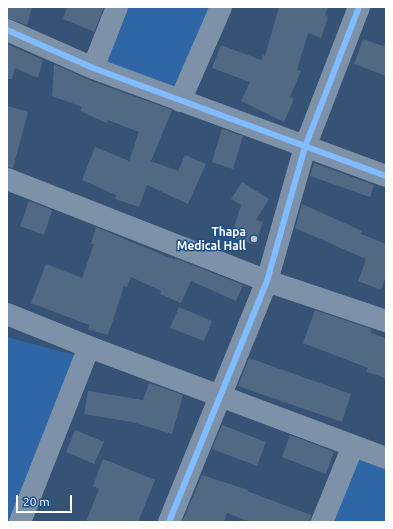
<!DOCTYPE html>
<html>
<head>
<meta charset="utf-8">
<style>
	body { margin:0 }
	#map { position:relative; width:393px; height:529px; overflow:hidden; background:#365274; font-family:Ubuntu,sans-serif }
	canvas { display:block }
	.frame { position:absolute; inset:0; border:8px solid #fff; pointer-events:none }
	.scale { position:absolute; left:16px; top:495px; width:56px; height:18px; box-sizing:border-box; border:2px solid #fff; border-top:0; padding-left:5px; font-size:12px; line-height:14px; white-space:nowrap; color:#fff; -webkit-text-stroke:3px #1b4f8f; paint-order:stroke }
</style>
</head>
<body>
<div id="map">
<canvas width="393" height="529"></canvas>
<div class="frame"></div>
<div class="scale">20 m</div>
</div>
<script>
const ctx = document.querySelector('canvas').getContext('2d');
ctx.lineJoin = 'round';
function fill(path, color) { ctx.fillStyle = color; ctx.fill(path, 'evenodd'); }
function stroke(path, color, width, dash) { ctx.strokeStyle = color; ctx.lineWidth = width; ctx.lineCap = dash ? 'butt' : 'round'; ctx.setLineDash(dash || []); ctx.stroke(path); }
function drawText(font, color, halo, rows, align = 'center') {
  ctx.font = font + ' Ubuntu,sans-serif'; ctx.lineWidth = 3; ctx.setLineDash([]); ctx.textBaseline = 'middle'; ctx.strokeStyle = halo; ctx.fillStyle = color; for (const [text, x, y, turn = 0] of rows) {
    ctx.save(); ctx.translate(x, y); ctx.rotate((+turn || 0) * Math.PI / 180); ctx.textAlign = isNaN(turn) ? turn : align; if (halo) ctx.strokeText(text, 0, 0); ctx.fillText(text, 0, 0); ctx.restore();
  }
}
const green = new Path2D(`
	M117,7H221L180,101L93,68Z
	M7,337L75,355L11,522H7Z
	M356,451L386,461V522H326Z`);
const building = new Path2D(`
	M7,7H32L27,25L7,18Z
	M67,7H104L94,32L63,19Z
	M279,7H328L325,15L328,17L321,38L308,33L297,70L301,71L290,97L294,99L284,122L241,101L250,82L212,68L221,45L261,60L263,55L265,56Z
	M363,39L386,47V76L354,64Z
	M7,44L43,60L38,78L15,68L12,79H7Z
	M54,64L89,80L172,110L151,161L178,171L185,155L206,164L188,204L147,185L139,207L115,199L116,195L82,180L95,147L129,161L139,132L108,120L107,123L80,111L82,107L52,96Z
	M7,106L28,112L13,168L7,167Z
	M222,129L243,136L233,169L212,162Z
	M314,163L374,185L370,197L310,176Z
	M242,182L269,199L256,220L263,222L255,245L231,237L241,205L231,199Z
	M29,201L52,210L44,235L20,226Z
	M302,204L362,231L361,234L386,244V276L381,290L358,281L366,259L295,228Z
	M96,227L175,260V258L243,285L236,301L191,281L181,303L160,294L161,291L131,277L127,287L124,286L108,335L88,329L89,325L31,303L46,264L82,278L94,244H91Z
	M179,307L212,321L204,341L170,328Z
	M315,310L371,329L370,333L386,338V378L367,372L368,368L303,343Z
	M249,358L351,394L342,422L238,386Z
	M149,383L183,395L172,434L132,422L84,414L88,391L143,400Z
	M222,425L266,442L257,466L212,449Z
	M75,430L104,442L94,464L66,452Z
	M290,435L334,452L326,474L282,457Z
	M103,459L155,480L138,522H86L99,489L93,486Z
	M202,475L248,490L247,491L311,515L310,522H250L227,513L224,522H182Z`);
const minor = new Path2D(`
	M7,30L93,68L386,176
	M93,68L117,7
	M180,101L221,7
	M7,179L267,281L386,321
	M7,314L89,347L386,458
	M20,522L89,347
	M169,522L267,281L305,147L359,7
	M322,522L353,446`);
const cycleway = new Path2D(`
	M7,30L93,68L386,176
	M169,522L267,281L305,147L359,7`);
const markers = [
	[254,239,4,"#b9c2ce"]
];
const poiNames = [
	["Thapa",246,232],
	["Medical Hall",246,246]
];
fill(green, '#2f66a5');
fill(building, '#526984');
stroke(minor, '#7d92a8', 22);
stroke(cycleway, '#80bcff', 6);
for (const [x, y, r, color] of markers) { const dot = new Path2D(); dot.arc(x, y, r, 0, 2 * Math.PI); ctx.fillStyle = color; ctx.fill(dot); stroke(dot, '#1b4f8f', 1.5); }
drawText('bold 12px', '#fff', '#1b4f8f', poiNames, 'right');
</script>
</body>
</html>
